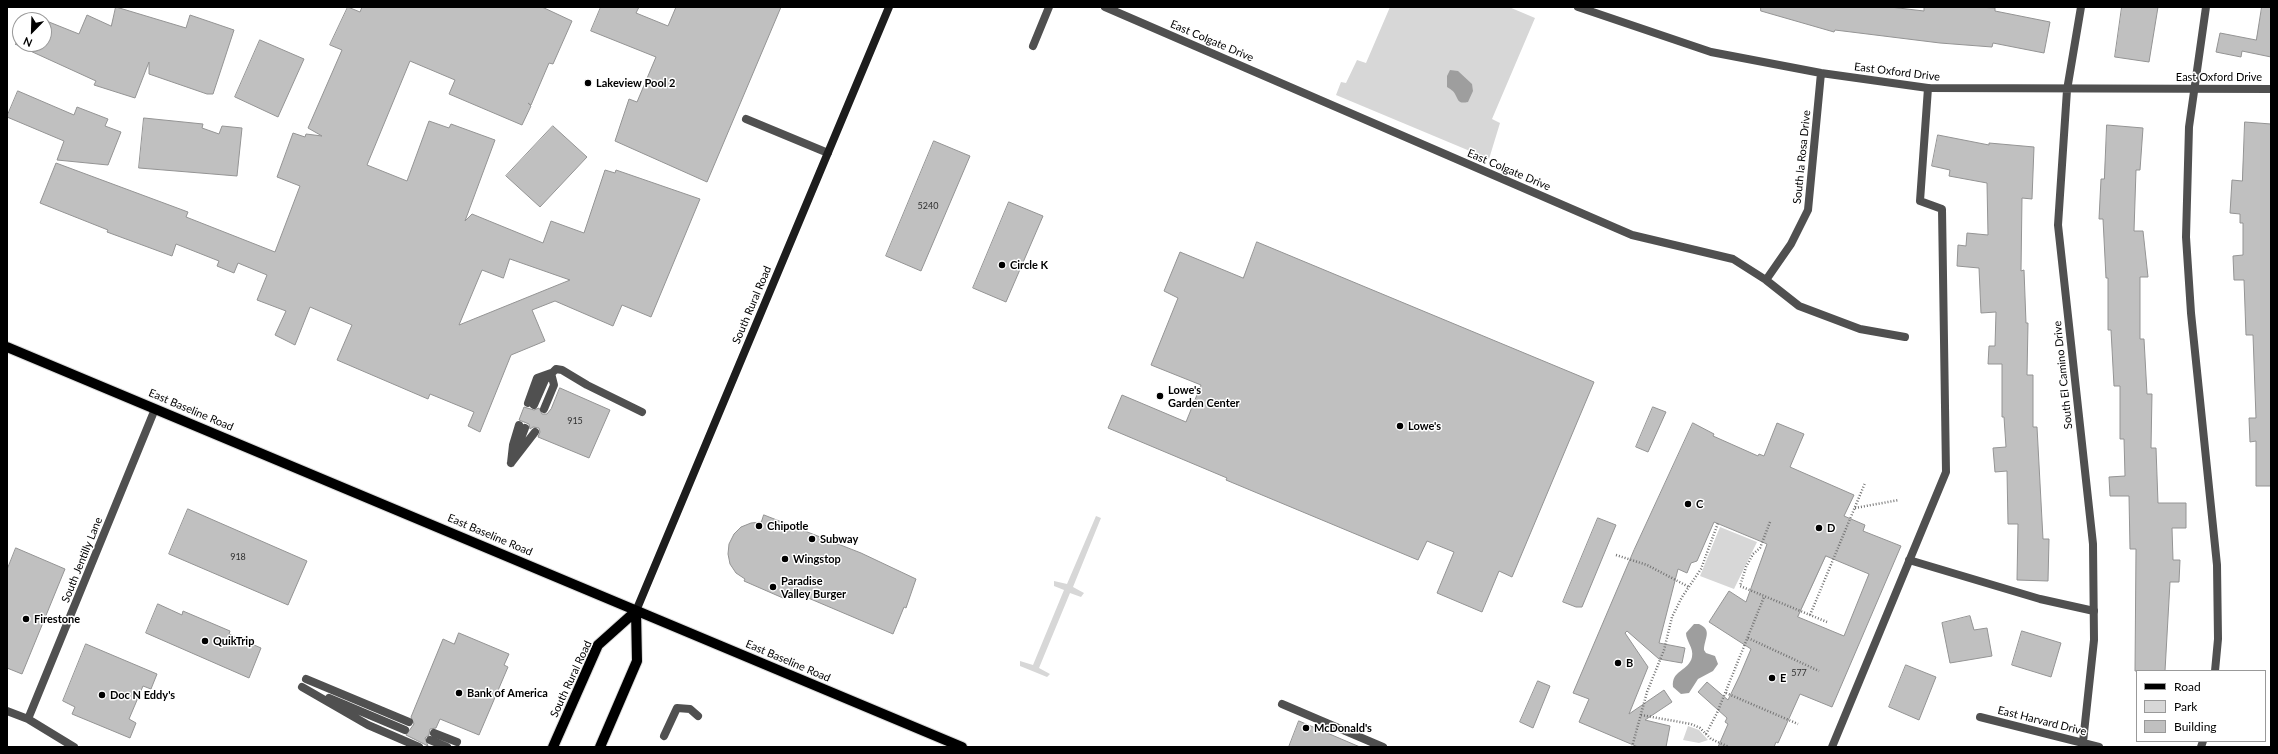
<!DOCTYPE html>
<html>
<head>
<meta charset="utf-8">
<style>
	body { margin:0 }
	#map { position:relative; width:2278px; height:754px; overflow:hidden; background:#fff; font-family:Lato,sans-serif }
	canvas { display:block }
	.frame { position:absolute; inset:0; border:8px solid #000; pointer-events:none }
	.legend { position:absolute; left:2136px; top:670px; width:130px; height:72px; box-sizing:border-box; background:#fff; border:1px solid #999; margin:0; padding:5px 7px; list-style:none; font-size:12px; color:#000 }
	.legend li { display:flex; align-items:center; gap:8px; height:20px }
	.legend b { width:20px; border:1px solid #999 }
	.north { position:absolute; left:12px; top:12px; width:40px; height:40px; box-sizing:border-box; background:#fff; border:1px solid #999; border-radius:50%; rotate:203deg; font-size:11px; font-weight:700; line-height:16px; text-align:center; color:#000 }
	.north::after { content:''; display:block; margin:auto; width:14px; height:18px; background:#000; clip-path:polygon(50% 0,100% 100%,50% 72%,0 100%) }
</style>
</head>
<body>
<div id="map">
<canvas width="2278" height="754"></canvas>
<div class="frame"></div>
<ul class="legend">
<li><b style="height:5px;background:#000"></b>Road</li>
<li><b style="height:11px;background:#d7d7d7"></b>Park</li>
<li><b style="height:11px;background:#c0c0c0"></b>Building</li>
</ul>
<div class="north">N</div>
</div>
<script>
const ctx = document.querySelector('canvas').getContext('2d');
ctx.lineJoin = 'round';
function fill(path, color) { ctx.fillStyle = color; ctx.fill(path, 'evenodd'); }
function stroke(path, color, width, dash) { ctx.strokeStyle = color; ctx.lineWidth = width; ctx.lineCap = dash ? 'butt' : 'round'; ctx.setLineDash(dash || []); ctx.stroke(path); }
function drawText(font, color, halo, rows, align = 'center') {
  ctx.font = font + ' Lato,sans-serif'; ctx.lineWidth = 3; ctx.setLineDash([]); ctx.textBaseline = 'middle'; ctx.strokeStyle = halo; ctx.fillStyle = color; for (const [text, x, y, turn = 0] of rows) {
    ctx.save(); ctx.translate(x, y); ctx.rotate((+turn || 0) * Math.PI / 180); ctx.textAlign = isNaN(turn) ? turn : align; if (halo) ctx.strokeText(text, 0, 0); ctx.fillText(text, 0, 0); ctx.restore();
  }
}
const green = new Path2D(`
	M1390,7H1509L1535,18L1492,119L1500,123L1489,159L1336,95L1341,82L1346,83L1357,60L1366,63Z
	M1096,516L1101,518L1073,587L1084,593L1081,597L1070,593L1039,668L1050,674L1047,677L1020,666V661L1033,665L1064,590L1054,586V581L1067,584Z
	M1720,527L1757,542L1734,589L1700,576Z
	M1688,726L1699,730L1708,740L1699,743L1683,740Z`);
const water = new Path2D(`
	M1450,70L1458,71L1472,84L1473,91L1468,102C1458,104 1459,101 1455,94C1454,91 1450,89 1447,87V76Z
	M1694,624H1699C1713,630 1704,639 1704,650L1706,653L1715,656L1718,664L1713,671L1698,679L1689,693L1681,694L1673,687C1671,670 1689,671 1692,657C1694,648 1686,641 1686,633Z`);
const building = new Path2D(`
	M116,7L186,28L190,15L234,30L213,94H207L149,74V62L135,98L94,85L96,81L15,44H44V20L79,34L87,15L111,26Z
	M348,7L360,12L362,7H542L572,21L553,64L549,63L531,105L528,103L531,106L522,125L449,94L455,80L410,61L367,165L407,181L429,121L449,128L451,124L495,140L465,221L472,214L543,243L551,221L584,233L605,170L615,173L616,170L700,199L651,317L622,305L613,326L555,301L532,310L545,341L511,355L480,432L468,426L474,412L430,394L428,399L337,360L352,325L310,307L295,345L275,335L286,311L257,300L267,275L238,263L234,273L217,266L219,261L176,244L172,256L107,232L108,230L40,203L56,163L188,212L186,217L275,252L300,186L277,177L293,133L305,137L306,134L322,136L308,128L342,50L330,45ZM510,259L570,280L459,325L482,270L503,278Z
	M601,7H639L636,13L668,26L676,7H781L707,182L615,141L629,99L637,102L656,57L591,31Z
	M1761,7H1890L1924,11V7H1978L1995,8V11L2050,22L2044,53L1993,43L1992,47L1940,43L1835,30L1834,32L1761,11Z
	M2122,7H2158L2149,62L2115,57Z
	M2262,7H2271V57L2242,51L2241,57L2216,52L2220,33L2256,40Z
	M260,40L304,59L278,117L235,97Z
	M18,91L74,115L77,107L108,119L105,126L121,132L108,165L57,160L64,141L7,117Z
	M144,118L203,124L202,128L219,134L222,126L242,128L237,176L139,168Z
	M2245,122L2271,124V486H2256V441L2250,442L2249,418H2256L2253,335H2246L2244,280H2234L2233,256L2243,255V223H2240V214L2230,213L2232,180L2242,181Z
	M2107,125L2143,128L2140,170H2136L2134,231H2143L2148,277H2140V339H2144L2147,394H2152L2151,448H2156L2158,503H2186V528H2172L2173,560H2180L2179,582H2170L2165,671H2135L2136,549H2130L2129,496H2110L2109,477L2125,476L2124,439H2120V386H2114L2111,330H2108V278H2106L2103,219H2099L2101,179H2104Z
	M553,126L587,157L540,207L506,176Z
	M1938,135L1989,145V143L2034,147L2032,199L2022,198L2021,271L2024,270L2026,323H2028L2027,375H2033V427H2037L2043,539H2049L2048,581L2017,580L2018,524H2008L2007,471L1995,472L1993,448L2006,447L2004,417H2002V364H1988L1989,346H1995L1996,312L1981,313L1979,268L1957,266L1958,245L1966,246L1967,233L1988,235L1987,183L1949,176L1950,170L1932,166Z
	M934,141L970,156L921,271L886,256Z
	M1009,202L1043,216L1006,302L973,288Z
	M1257,242L1594,382L1512,577L1499,571L1482,612L1437,593L1454,552L1427,541L1418,560L1226,480L1227,478L1108,428L1122,395L1186,422L1201,385L1151,365L1178,298L1164,291L1180,252L1243,278Z
	M560,388L610,410L589,458L538,437L540,432L539,428L533,427L530,429L529,424L519,420L524,407L534,410L539,408L542,414H547L551,409Z
	M1653,407L1666,412L1648,452L1636,447Z
	M1693,423L1714,434L1713,436L1758,456L1759,454L1764,456L1777,423L1804,434L1790,467L1854,495L1844,516L1865,525L1863,531L1901,546L1832,707L1800,694L1778,743L1776,742L1774,747H1718L1728,724L1725,722L1727,718L1698,692L1707,682L1728,700L1740,675L1751,649L1709,622L1729,591L1746,602L1767,544L1714,522L1697,561L1691,563L1687,573L1678,569L1659,643L1685,648L1682,663L1659,659L1627,631L1625,633L1648,667L1629,714L1664,690L1672,702L1645,720L1670,726L1666,747H1638L1579,722L1589,699L1573,693L1634,550ZM1826,556L1869,574L1844,636L1798,617Z
	M188,509L307,561L288,605L169,554Z
	M764,515L861,553L916,579L906,608L904,607L893,634L787,589L783,598L744,581L745,579L736,573L730,564L728,554L729,544L734,534L741,527L751,523L761,522Z
	M1598,518L1616,525L1582,607H1576L1563,602Z
	M16,548L65,569L22,674L7,668V570Z
	M158,604L182,615L183,611L230,631L229,634L261,648L249,678L146,633Z
	M1970,616L1974,630L1987,628L1992,656L1950,663L1942,623Z
	M2022,631L2061,643L2051,677L2012,665Z
	M459,633L509,654L504,665L508,667L479,735L440,719L436,728L430,729L429,735L425,738L428,746L406,735L414,724L411,717L443,639L454,644Z
	M86,644L157,674L151,689L143,686L129,719L136,723L130,738L72,714L75,707L63,701Z
	M1906,665L1936,677L1919,720L1889,707Z
	M1538,681L1550,686L1533,728L1520,722Z
	M1299,721L1360,747H1289Z`);
const path = new Path2D(`
	M1855,508L1899,500
	M1770,522L1760,548L1753,554L1746,567L1740,586L1827,622
	M1616,555L1647,565L1689,587
	M1810,615L1865,483
	M1748,638L1819,671
	M1726,693L1798,724
	M1641,715L1691,724L1700,728L1711,739L1729,747
	M1706,734L1717,713L1764,597
	M1632,747L1647,692L1664,650L1672,617L1682,597L1701,569L1718,523`);
const lane = new Path2D(`
	M2206,7L2189,127L2186,237L2191,313L2217,565L2218,639L2215,671
	M746,119L828,153
	M528,403L537,378L551,373L554,385L544,409
	M534,405L545,380L556,369L562,370L587,385L642,412
	M516,451L525,428
	M511,463L535,432
	M511,463L513,445L519,425
	M1909,560L2040,599L2094,611
	M306,679L409,722
	M302,687L368,725L419,747
	M329,698L405,730
	M1282,704L1383,747
	M434,733L457,742
	M664,736L677,708L690,709L698,716
	M430,740L447,747
	M1832,747L1946,472L1942,209L1920,201L1928,88
	M2201,747L2203,741`);
const street = new Path2D(`
	M1105,7L1632,235L1733,259L1766,280L1799,306L1860,329L1905,337
	M1578,7L1711,52L1821,73L1928,88L2271,89
	M2081,7L2067,90L2058,225L2093,544L2094,640L2083,742
	M1033,46L1049,7
	M1766,280L1791,244L1808,210L1821,73
	M7,711L28,719L74,747
	M1980,717L2099,747
	M28,719L155,409`);
const secondary = new Path2D(`
	M636,611L889,7`);
const primary = new Path2D(`
	M7,347L962,747
	M553,747L598,645L636,611
	M600,747L637,661L636,611`);
const markers = [
	[588,83,4,"#000"],
	[1002,265,4,"#000"],
	[1160,396,4,"#000"],
	[1400,426,4,"#000"],
	[1688,504,4,"#000"],
	[759,526,4,"#000"],
	[1819,528,4,"#000"],
	[812,539,4,"#000"],
	[785,559,4,"#000"],
	[773,587,4,"#000"],
	[26,619,4,"#000"],
	[205,641,4,"#000"],
	[1618,663,4,"#000"],
	[1772,678,4,"#000"],
	[459,693,4,"#000"],
	[102,695,4,"#000"],
	[1306,728,4,"#000"]
];
const numberNames = [
	["5240",928,206],
	["915",575,421],
	["918",238,557],
	["577",1799,673]
];
const streetNames = [
	["East Colgate Drive",1212,41,23],
	["East Oxford Drive",1897,72,7],
	["East Oxford Drive",2219,77],
	["South la Rosa Drive",1802,157,-84],
	["East Colgate Drive",1509,170,23],
	["South Rural Road",752,305,-67],
	["South El Camino Drive",2063,375,-96],
	["East Baseline Road",191,410,23],
	["East Baseline Road",490,535,23],
	["South Jentilly Lane",82,560,-68],
	["East Baseline Road",788,661,23],
	["South Rural Road",571,679,-65],
	["East Harvard Drive",2042,721,14]
];
const poiNames = [
	["Lakeview Pool 2",596,83],
	["Circle K",1010,265],
	["Lowe's",1168,390],
	["Garden Center",1168,403],
	["Lowe's",1408,426],
	["C",1696,504],
	["Chipotle",767,526],
	["D",1827,528],
	["Subway",820,539],
	["Wingstop",793,559],
	["Paradise",781,581],
	["Valley Burger",781,594],
	["Firestone",34,619],
	["QuikTrip",213,641],
	["B",1626,663],
	["E",1780,678],
	["Bank of America",467,693],
	["Doc N Eddy's",110,695],
	["McDonald's",1314,728]
];
fill(green, '#d7d7d7');
fill(water, '#9e9e9e');
fill(building, '#c0c0c0');
stroke(building, '#949494', 1);
stroke(primary, '#dbdbdb', 12);
stroke(path, '#727272', 2.5, [1, 2]);
stroke(lane, '#505050', 8);
stroke(street, '#505050', 8);
stroke(secondary, '#1d1d1d', 8);
stroke(primary, '#000', 10);
for (const [x, y, r, color] of markers) { const dot = new Path2D(); dot.arc(x, y, r, 0, 2 * Math.PI); ctx.fillStyle = color; ctx.fill(dot); stroke(dot, '#fff', 1.5); }
drawText('9px', '#303030', null, numberNames);
drawText('11px', '#000', '#fff', streetNames);
drawText('bold 11px', '#000', '#fff', poiNames, 'left');
</script>
</body>
</html>
